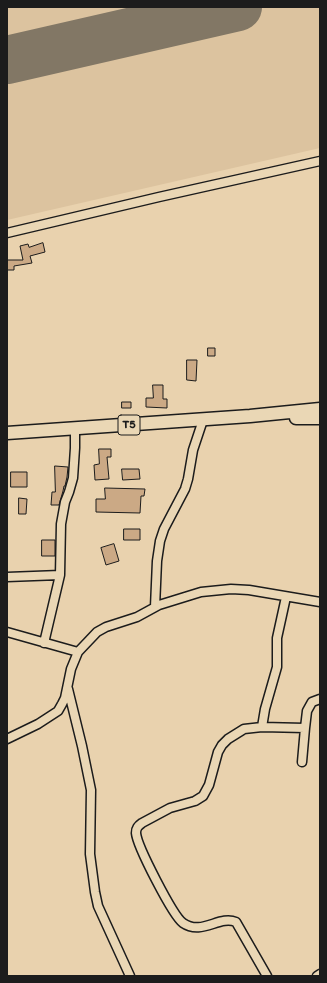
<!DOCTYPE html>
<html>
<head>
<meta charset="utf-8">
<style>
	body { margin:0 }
	#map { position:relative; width:327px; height:983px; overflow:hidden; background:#e9d2ae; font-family:Itim,sans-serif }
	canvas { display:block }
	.frame { position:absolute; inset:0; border:8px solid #1c1c1c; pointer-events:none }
</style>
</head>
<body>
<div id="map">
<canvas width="327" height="983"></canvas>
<div class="frame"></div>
</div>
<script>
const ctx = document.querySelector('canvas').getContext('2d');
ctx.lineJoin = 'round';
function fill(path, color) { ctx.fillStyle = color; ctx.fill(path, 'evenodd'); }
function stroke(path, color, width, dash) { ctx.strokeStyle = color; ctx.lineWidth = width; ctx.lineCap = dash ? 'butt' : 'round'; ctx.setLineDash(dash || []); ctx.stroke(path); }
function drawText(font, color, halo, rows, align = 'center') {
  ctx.font = font + ' Itim,sans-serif'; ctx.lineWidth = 4; ctx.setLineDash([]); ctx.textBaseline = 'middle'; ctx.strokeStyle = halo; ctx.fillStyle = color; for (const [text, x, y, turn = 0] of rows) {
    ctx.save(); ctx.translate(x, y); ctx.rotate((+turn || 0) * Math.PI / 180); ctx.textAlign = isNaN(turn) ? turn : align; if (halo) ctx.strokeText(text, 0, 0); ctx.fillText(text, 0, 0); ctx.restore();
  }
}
const built = new Path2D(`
	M7,7H320V148L7,220Z`);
const runway = new Path2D(`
	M7,60L238,7`);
const building = new Path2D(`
	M43,243L45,252L30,256L32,263L14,266V270H7V260H23L20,246L28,244L29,247Z
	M208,348H215V356H208Z
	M187,360H197L196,381L187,380Z
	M153,385H163V399H167V408L146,407V398H153Z
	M122,402H131V408H122Z
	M99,449H111V457H107L109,479L95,480L94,465L99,464Z
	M55,466L68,467L67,477L65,486H64L63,491L59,505H51L52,492H55Z
	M122,469H139L140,479L123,480Z
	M11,472H27V487H11Z
	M105,488L145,489L144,496H141L140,513L96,512V499H105Z
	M19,498L27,499L26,514H19Z
	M124,529H140V540H124Z
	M42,540H55V556H42Z
	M114,544L119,561L106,565L101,548Z`);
const minor = new Path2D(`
	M7,233L159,197L320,161
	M7,577L60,575
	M286,597L277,638V667L265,709L262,727L305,728L307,711L312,702L320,699
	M155,607L157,561L160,541L164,529L185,489L188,479L193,450L203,420
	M7,632L78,652
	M44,643L60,575L61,524L65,502L69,492L73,478L75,448V428
	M68,689L82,746L91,790L90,854L95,892L98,906L130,976
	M262,727L244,729L228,739L222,745L218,752L209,785L203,796L195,801L170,808L142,823C138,826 136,828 136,833C137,846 173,916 183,923C202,936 219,915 236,922L267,976
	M7,739L38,724L58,711L62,704L65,698L71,669L78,652L97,632L106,627L137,617L159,605L201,592L231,589L249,590L320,602
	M302,762L305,728
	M317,976L320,974`);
const highway = new Path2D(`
	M296,418H320
	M7,433L250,416L320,409`);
const shields = [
	[129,425,22]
];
const shieldNames = [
	["T5",129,425]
];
fill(built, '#dcc39f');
stroke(runway, '#827765', 48);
fill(building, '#cba985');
stroke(building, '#1c1c1c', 1);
stroke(minor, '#1c1c1c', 11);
stroke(highway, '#1c1c1c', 15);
stroke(minor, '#ead7b5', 8);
stroke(highway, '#ead7b5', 12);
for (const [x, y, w] of shields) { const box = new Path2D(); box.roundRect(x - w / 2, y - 10, w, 20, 3); ctx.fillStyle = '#ead7b5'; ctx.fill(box); stroke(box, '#1c1c1c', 1); }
drawText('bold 12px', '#1c1c1c', null, shieldNames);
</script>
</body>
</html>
